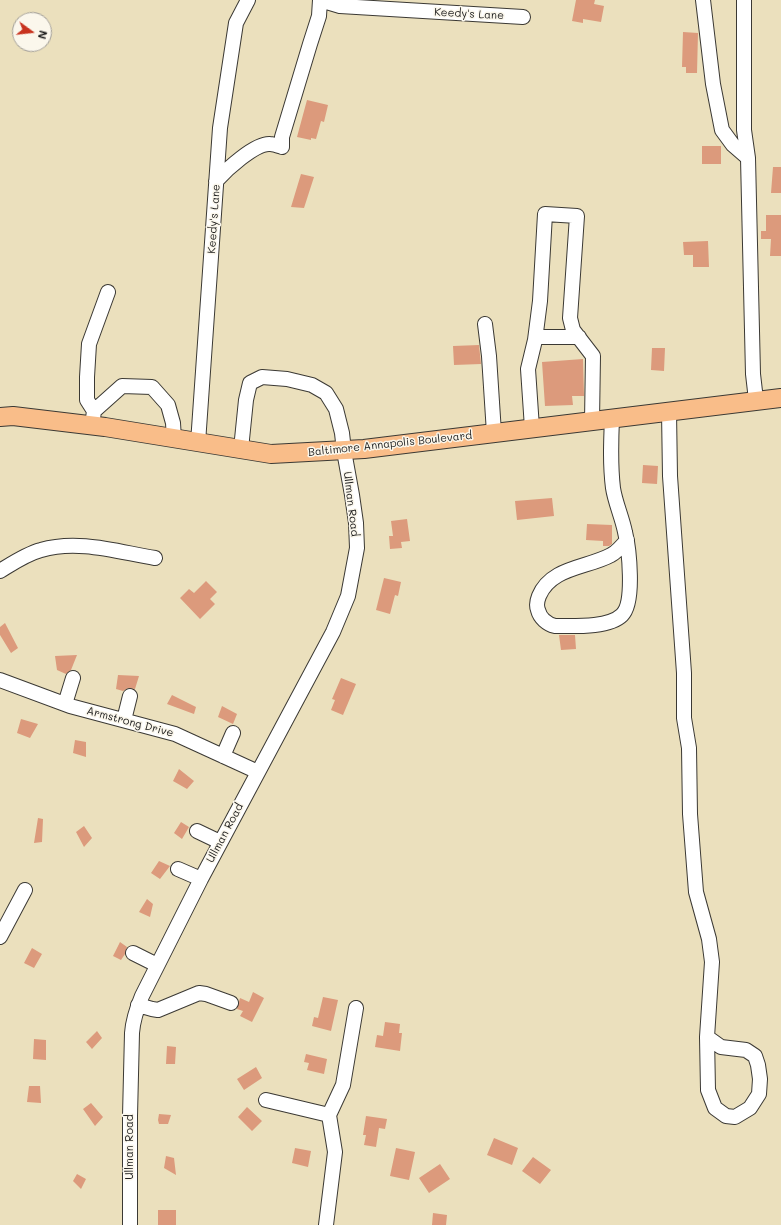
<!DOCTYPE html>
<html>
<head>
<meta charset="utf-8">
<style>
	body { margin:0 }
	#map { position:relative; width:781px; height:1225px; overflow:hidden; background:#ebe0bd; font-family:Mali,sans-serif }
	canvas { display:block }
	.north { position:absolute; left:12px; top:12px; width:40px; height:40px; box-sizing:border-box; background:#fbf7ec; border:1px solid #a29f99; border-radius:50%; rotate:105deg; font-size:11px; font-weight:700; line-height:16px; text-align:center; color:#1c1c1c }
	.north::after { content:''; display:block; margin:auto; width:14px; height:18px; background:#c8321e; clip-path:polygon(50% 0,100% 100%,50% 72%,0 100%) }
</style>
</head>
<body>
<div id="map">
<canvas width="781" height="1225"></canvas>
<div class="north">N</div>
</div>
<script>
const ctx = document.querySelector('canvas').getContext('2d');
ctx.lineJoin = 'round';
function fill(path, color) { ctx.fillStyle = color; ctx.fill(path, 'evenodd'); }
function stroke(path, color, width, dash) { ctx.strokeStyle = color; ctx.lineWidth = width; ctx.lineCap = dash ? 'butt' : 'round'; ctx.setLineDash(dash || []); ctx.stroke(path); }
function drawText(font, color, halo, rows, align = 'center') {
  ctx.font = font + ' Mali,sans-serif'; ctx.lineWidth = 3; ctx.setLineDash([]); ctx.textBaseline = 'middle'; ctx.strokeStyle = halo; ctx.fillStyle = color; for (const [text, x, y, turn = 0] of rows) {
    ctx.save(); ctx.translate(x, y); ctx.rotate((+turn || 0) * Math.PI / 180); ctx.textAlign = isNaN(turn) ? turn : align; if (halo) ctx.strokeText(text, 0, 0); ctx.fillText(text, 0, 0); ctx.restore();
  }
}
const building = new Path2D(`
	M576,0H595L594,4L604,6L601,22L583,19V23L572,21Z
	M683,32L698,33L697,73H686V67H682Z
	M307,100L328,105L324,122L321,121L316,139L311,138V140L297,137Z
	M702,146H721V164H702Z
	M773,167H781V193H771Z
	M301,174L314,177L304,208L291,207Z
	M766,215H781V256H770L771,239H761V231H766Z
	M708,241L709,267H693V255H684L683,242Z
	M479,345L481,364L454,365L453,346Z
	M652,348H665L664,371L651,370Z
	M583,359L584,396H572L573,405L545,406L542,362Z
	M643,465L658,466L657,484L642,483Z
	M552,498L554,516L517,520L515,501Z
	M407,519L410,541L401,542L402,548L390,549L389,536H393L391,521Z
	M587,524L612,525V544L609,546H603V541L586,540Z
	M384,578L401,582L398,596L395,595L390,614L376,610Z
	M206,581L217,592L210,599L215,604L200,619L180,598L189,589L194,593Z
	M5,623L18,648L11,653L0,635V627Z
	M559,635H575L576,649L561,650Z
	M77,655L71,670L66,674L57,670L55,656Z
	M118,675L139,676L135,689L128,688L123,691L116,689Z
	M341,678L356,684L343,715L331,710L335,700L332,699Z
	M172,695L196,707L194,714L167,704Z
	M222,706L237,714L233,724L218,717Z
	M21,719L38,724L30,738L17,733Z
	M75,740L86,742V757L73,753Z
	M179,769L194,781L187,789L173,781Z
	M38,818L43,819L42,842L34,843Z
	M181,822L189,827L182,839L174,833Z
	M84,826L92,838L84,847L76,832Z
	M159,861L170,866L160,879L151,873Z
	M147,899L153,904L150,917L139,912Z
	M120,942L127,947L125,954L121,960L113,956Z
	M32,948L42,954L34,968L24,963Z
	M253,992L264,998L252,1022L240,1016L243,1011L237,1009L240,998L249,1002Z
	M323,997L338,1000L331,1031L312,1026L314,1017L318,1018Z
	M385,1022L400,1024L399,1033H402L400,1051L375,1047L377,1035L383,1036Z
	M97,1031L102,1038L92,1049L86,1042Z
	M34,1039L46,1040V1060L33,1059Z
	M167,1046L176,1047L175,1064H166Z
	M306,1054L327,1059L324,1074L307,1070L309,1063L304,1062Z
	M256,1067L262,1078L244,1090L237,1079Z
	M29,1086H40L41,1103L27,1102Z
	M91,1103L103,1117L95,1126L83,1109Z
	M247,1107L262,1121L252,1131L238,1117Z
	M159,1114L171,1115L168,1124H159L158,1120Z
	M366,1116L387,1119L385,1129L379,1128L376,1147L364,1145L366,1135H363Z
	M494,1138L518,1148L512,1165L487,1155Z
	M295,1148L311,1151L308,1167L292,1163Z
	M396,1148L415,1152L409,1180L390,1176Z
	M166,1156L174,1158L176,1175L164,1168Z
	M533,1157L551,1170L540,1184L522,1171Z
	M440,1164L450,1179L429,1193L419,1178Z
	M77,1174L86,1179L81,1189L73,1181Z
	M158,1210H176V1225H158Z
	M433,1213L447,1215L446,1225H432Z`);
const minor = new Path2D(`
	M320,0L340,6L523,17
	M703,0L713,84L722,130L733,145L748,158
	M744,0V130L748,158L753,374L756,400
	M216,181C226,170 255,143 270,144C274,144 279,146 282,147V137L310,44L319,16L320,0
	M485,324L489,356L494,433
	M536,337H579
	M94,411L87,400V377L89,344L108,292
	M669,412L670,476L684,673V718L689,748L690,814L696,892L709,939L712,962L707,1037L708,1090L715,1108L726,1116L735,1117L750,1108L759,1094L760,1079L758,1065L755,1056L746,1050L721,1047L707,1037
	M612,418C611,442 610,464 613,488C615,502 622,517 625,532C629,548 635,603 622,615C609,628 573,626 555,626C547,624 540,618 538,610C536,605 537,601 539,596C551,567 587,568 611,555C617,552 622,546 627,540
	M92,426L94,411L122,386L152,387L168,405L173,423L174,439
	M532,428L528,369L535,340L540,301L545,214L577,216L570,318L573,330L593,356L592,421
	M198,443L220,128L236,23L248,0
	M0,571C13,563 26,554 41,550C78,539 118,552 155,558
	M0,680L70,706L175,734L258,772
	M65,704L73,678
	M124,720L130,696
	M223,756L233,733
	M197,831L220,842
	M178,869L201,879
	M0,937L25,890
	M133,953L157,965
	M138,1005L152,1009L158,1010L199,993L206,994L231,1003
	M266,1100L329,1115
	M130,1225V1116L132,1033C133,1020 137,1008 142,996L201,879L333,632L348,596L357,548L356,523L352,495L344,451L342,433L336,409L326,393L312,385L287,379L262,377L250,383L246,400L241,449
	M326,1225L335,1152L329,1115L343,1085L356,1008`);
const major = new Path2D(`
	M0,417L13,416L105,427L271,454L364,449L781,398`);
const streetNames = [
	["Keedy's Lane",469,14,3],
	["Keedy's Lane",214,219,-86],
	["Baltimore Annapolis Boulevard",390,444,-6],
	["Ullman Road",351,504,83],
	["Armstrong Drive",130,722,15],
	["Ullman Road",225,833,-62],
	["Ullman Road",130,1147,-90]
];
fill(building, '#dc9a7c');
stroke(minor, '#3b3934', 16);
stroke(major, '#3b3934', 20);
stroke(minor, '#fff', 14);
stroke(major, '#f9bd89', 18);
drawText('11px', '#1c1c1c', '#fbf7ec', streetNames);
</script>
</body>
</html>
